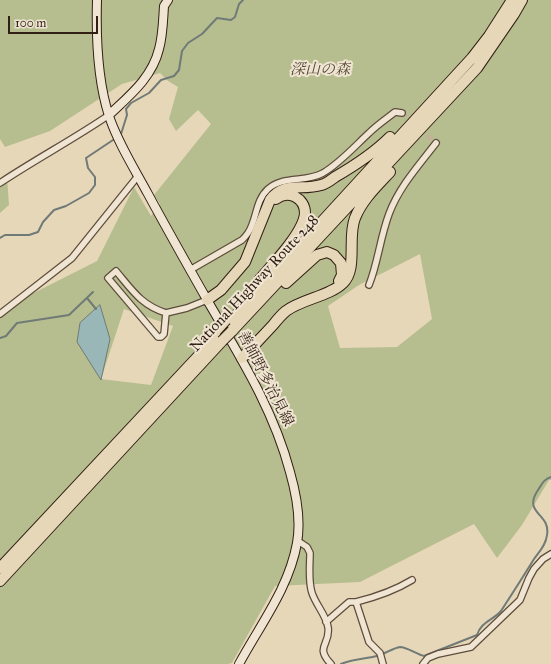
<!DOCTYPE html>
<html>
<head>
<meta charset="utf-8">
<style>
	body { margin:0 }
	#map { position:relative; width:551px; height:664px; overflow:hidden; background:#e7d7b9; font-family:"IM FELL Great Primer",serif }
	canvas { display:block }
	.scale { position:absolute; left:8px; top:16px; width:90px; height:18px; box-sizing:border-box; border:2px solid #311f13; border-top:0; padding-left:5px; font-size:12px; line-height:14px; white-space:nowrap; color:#311f13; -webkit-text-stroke:3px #efe5d2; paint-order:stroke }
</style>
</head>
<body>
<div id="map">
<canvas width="551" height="664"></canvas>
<div class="scale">100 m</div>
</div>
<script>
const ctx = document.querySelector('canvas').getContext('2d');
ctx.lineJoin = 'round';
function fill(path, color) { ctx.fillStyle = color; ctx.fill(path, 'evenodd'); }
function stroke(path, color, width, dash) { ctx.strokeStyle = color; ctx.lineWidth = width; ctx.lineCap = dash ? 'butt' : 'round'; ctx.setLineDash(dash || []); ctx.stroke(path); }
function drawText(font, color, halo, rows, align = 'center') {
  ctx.font = font + ' "IM FELL Great Primer","Noto Serif JP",serif'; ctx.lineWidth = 4; ctx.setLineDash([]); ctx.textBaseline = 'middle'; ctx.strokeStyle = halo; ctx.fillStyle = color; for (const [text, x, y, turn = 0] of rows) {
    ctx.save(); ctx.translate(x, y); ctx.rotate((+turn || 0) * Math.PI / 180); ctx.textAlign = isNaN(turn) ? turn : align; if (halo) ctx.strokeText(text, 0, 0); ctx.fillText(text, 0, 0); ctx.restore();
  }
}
const green = new Path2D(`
	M0,0H551V480H549L522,525L497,558L474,524L360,582L275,586L232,663L228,664H0V310L97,261L134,187L151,216L160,204L154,195L211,124L198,110L176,131L169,119L178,87L168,81L160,73L122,84L50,131L5,147L0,139ZM420,254L432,319L397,347L340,348L328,306L359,285ZM124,309L173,326L151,385L101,379Z
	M7,177L9,205L0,213V181Z`);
const water = new Path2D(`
	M100,305L110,339L101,380L77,342L80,323Z`);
const stream = new Path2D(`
	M121,134L127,115L126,109L131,103L149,93L161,80L174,76L179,70L182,51L188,43L202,34L217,18L231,20L235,17L239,4L243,0
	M0,238L5,235H29L38,232L43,222L54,210L66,206L89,193L95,185V177L88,168L86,158L113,140
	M87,298L96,309
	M0,338L6,336L17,323L69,315L93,292
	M341,664C353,659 365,659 377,656C385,654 393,648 400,647C407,647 416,654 424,656L477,635C481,622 492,621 501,611C512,594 523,577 534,559C539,552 546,545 547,535C551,513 522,514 538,490C542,484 544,479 551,477`);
const streetTunnel = new Path2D(`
	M402,113L436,143`);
const street = new Path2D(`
	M0,183C36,159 74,139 109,115
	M190,270L242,240C244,238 246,236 248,233C257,220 255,201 268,189C284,175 305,183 323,173C340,163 354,147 369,133C377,125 386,119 395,112L402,113
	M369,285C378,263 380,238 389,214C399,187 419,165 436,143
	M166,313C141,305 132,290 116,271L108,278L158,337H161L164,334L166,313L187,308L207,300
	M0,314L72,258L138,176
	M298,541L307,547L310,553C310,565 308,581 312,593C316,605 326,615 328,627C331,645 314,646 331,664
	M356,602C376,597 394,591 412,580
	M326,622L349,602H356L369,642L380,653L383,664
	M423,664L428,658L438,654L471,647L520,600L529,578L534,569L543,559L551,554`);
const secondary = new Path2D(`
	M97,0C96,35 98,82 109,116C118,143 134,168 148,194C168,231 189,268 210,305C241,358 274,411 290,472C296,493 301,521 297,543C289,588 260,625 239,664
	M109,115C129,96 152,78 159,49C163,35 163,20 164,6L168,0`);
const highway = new Path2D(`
	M260,279C273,264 304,232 305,213C305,198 288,189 276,199
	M286,283L317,255L327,252L334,255L341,263L342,275L339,281
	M207,300L221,290L245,262L270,200C284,181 302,191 321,185C326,184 331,180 335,177C354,166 374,153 390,137
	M228,324L472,58L489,36L512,0
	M232,331L477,68L514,14L522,0
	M242,358C252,347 263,336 273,325C277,320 281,315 286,311C302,299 330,296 343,283C358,269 347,237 355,218C362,200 377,186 390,172
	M0,568L218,335
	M0,581L222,341`);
const highwayBridge = new Path2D(`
	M216,331L226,320
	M222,341L232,331`);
const parkNames = [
	["深山の森",320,70]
];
const streetNames = [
	["National Highway Route 248",255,284,-47],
	["善師野多治見線",265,379,63]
];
fill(green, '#b6be8f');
fill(water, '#9ab7b8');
stroke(water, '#707a76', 1);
stroke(stream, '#707a76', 2);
stroke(streetTunnel, '#c3b298', 5.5, [5.5, 3]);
stroke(street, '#5e4d3c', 8);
stroke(secondary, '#311f13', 10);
stroke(highway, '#311f13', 12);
stroke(street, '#efe5d2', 5.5);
stroke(secondary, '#efe5d2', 8);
stroke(highway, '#e7d7b9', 10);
stroke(highwayBridge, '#311f13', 12, []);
stroke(highwayBridge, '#e7d7b9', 10);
drawText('italic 15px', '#524732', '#efe5d2', parkNames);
drawText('15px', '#311f13', '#efe5d2', streetNames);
</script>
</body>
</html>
